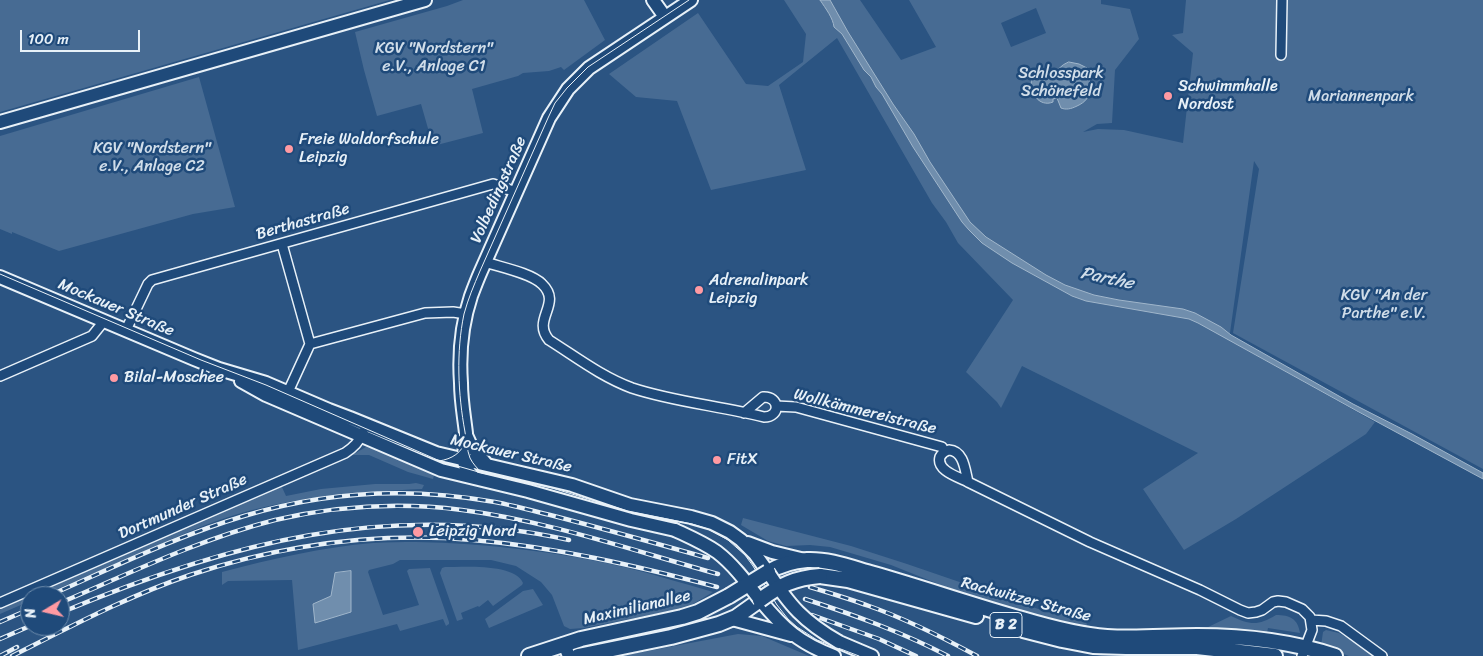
<!DOCTYPE html>
<html>
<head>
<meta charset="utf-8">
<style>
	body { margin:0 }
	#map { position:relative; width:1483px; height:656px; overflow:hidden; background:#2b5482; font-family:Sriracha,sans-serif }
	canvas { display:block }
	.north { position:absolute; left:20px; top:586px; width:50px; height:50px; box-sizing:border-box; background:#1f4a7a; border:1px solid #6f8dac; border-radius:50%; rotate:261deg; font-size:14px; font-weight:700; line-height:20px; text-align:center; color:#e8f1f8 }
	.north::after { content:''; display:block; margin:auto; width:18px; height:22px; background:#ff9aa2; clip-path:polygon(50% 0,100% 100%,50% 72%,0 100%) }
	.scale { position:absolute; left:20px; top:30px; width:120px; height:22px; box-sizing:border-box; border:2px solid #e8f1f8; border-top:0; padding-left:6px; font-size:15px; line-height:18px; white-space:nowrap; color:#e8f1f8; -webkit-text-stroke:4px #1f4a7a; paint-order:stroke }
</style>
</head>
<body>
<div id="map">
<canvas width="1483" height="656"></canvas>
<div class="north">N</div>
<div class="scale">100 m</div>
</div>
<script>
const ctx = document.querySelector('canvas').getContext('2d');
ctx.lineJoin = 'round';
function fill(path, color) { ctx.fillStyle = color; ctx.fill(path, 'evenodd'); }
function stroke(path, color, width, dash) { ctx.strokeStyle = color; ctx.lineWidth = width; ctx.lineCap = dash ? 'butt' : 'round'; ctx.setLineDash(dash || []); ctx.stroke(path); }
function drawText(font, color, halo, rows, align = 'center') {
  ctx.font = font + ' Sriracha,sans-serif'; ctx.lineWidth = 5; ctx.setLineDash([]); ctx.textBaseline = 'middle'; ctx.strokeStyle = halo; ctx.fillStyle = color; for (const [text, x, y, turn = 0] of rows) {
    ctx.save(); ctx.translate(x, y); ctx.rotate((+turn || 0) * Math.PI / 180); ctx.textAlign = isNaN(turn) ? turn : align; if (halo) ctx.strokeText(text, 0, 0); ctx.fillText(text, 0, 0); ctx.restore();
  }
}
const green = new Path2D(`
	M0,0H390L0,112Z
	M463,0H584L605,40L564,70L561,67L549,71L523,73L518,76L472,89L483,133L433,146L421,104L377,116L364,70L355,32L447,6Z
	M784,0H860L901,60L936,47L909,0H1101V4L1130,9L1139,39L1115,70L1112,123L1097,124L1083,132L1098,129L1124,130L1183,143L1193,53L1172,35L1183,33L1186,0H1483V469L1233,333L1259,169L1254,161L1229,340L1375,422L1366,434L1236,519L1184,550L1143,489L1198,453L1022,366L1001,408L997,402L966,372L1013,300L958,243L946,222L932,203L837,38L779,85L806,170L711,190L677,101L636,97L609,74L698,13L746,84L768,86L803,62L806,34ZM1036,8L1046,33L1011,47L1001,23Z
	M199,77L235,207L193,214L59,251L12,232V234L0,229V136Z
	M366,447L371,448L434,475L433,479L408,472L369,455H352Z
	M416,483L424,485L422,489C359,492 299,496 238,514C210,522 183,534 157,546C118,563 80,579 41,596H30V601L0,614V608L281,485L286,496L321,489L375,484H409Z
	M743,518L851,546L907,564L1047,612L1085,616L1087,626L1051,619L961,593L891,565L830,547L810,545L786,546L768,541L741,525Z
	M416,542C485,543 561,552 628,568C656,575 685,584 713,592L693,604L670,611L584,628L570,629L564,626L552,595L541,582L516,566L491,560H400L393,564L369,570L368,572L383,615L419,605L407,571L409,569L430,568L449,622V624L446,626L443,619L400,631L397,624L298,650L292,580L228,581L222,585V572C271,559 323,547 373,543C388,542 402,542 416,542Z
	M445,567C463,567 515,563 523,583L522,585L493,606L488,600L479,607L478,606L461,613L463,619L457,621L440,573L442,568Z
	M533,589L543,605L489,628L485,619L523,591Z
	M1276,615C1290,615 1298,619 1300,633L1268,628L1267,633L1200,632L1204,629L1231,616C1250,625 1258,626 1276,615Z
	M1326,630L1339,633L1349,639L1351,636L1377,656H1349L1321,646L1323,632Z
	M738,634L762,636L809,656H621Z
	M1078,650L1115,654H1193L1200,652L1237,656H1101Z`);
const water = new Path2D(`
	M820,0H830L848,32L893,104L914,134L930,162L970,222L986,237L1046,275L1065,285L1094,295L1119,300L1183,309L1195,313L1221,327L1231,335L1353,404L1412,434L1483,473V479L1357,411L1198,323L1189,319L1086,301L1072,296L1012,263L982,243L969,230L962,222L913,147L882,94L876,87L871,77L864,70L842,34L834,27C833,18 826,9 820,0Z
	M1069,62L1079,64L1087,68C1090,84 1095,98 1077,106C1071,109 1066,110 1061,108L1057,98L1053,99V102C1039,108 1028,91 1032,79L1055,72L1063,65Z
	M351,571V612L315,623L313,604L331,596L335,573Z`);
const minor = new Path2D(`
	M1281,55L1282,0
	M282,244L310,344L288,392
	M485,262C500,267 531,273 542,284C563,304 531,319 549,340C576,357 602,377 632,388C674,402 721,406 764,417C781,417 780,396 763,397L744,413
	M126,330L148,284L152,280L493,184L516,192
	M310,344L425,313L453,312L466,314
	M0,376L92,336L104,321
	M776,406L796,407L942,447L944,451
	M949,450C964,451 965,470 968,482C959,477 936,471 940,457C942,453 945,451 949,450Z
	M968,482L1090,542L1200,590L1240,610L1248,613L1256,612L1262,610L1273,602L1278,601L1286,602L1302,609L1310,617L1312,630L1302,656
	M0,603L345,453C354,447 359,442 363,432
	M1311,620L1326,621L1341,626L1382,656`);
const secondary = new Path2D(`
	M653,0L665,17
	M0,122L425,0
	M0,277L194,359L219,369L266,383L329,410L350,418L436,453L572,485L630,505L691,517L712,523L730,532L741,540L755,554L768,572
	M241,381L266,395L441,470L528,491L631,520L675,530
	M466,435L471,446L487,465
	M474,478C456,459 467,455 466,433C464,416 461,400 461,383C459,355 462,323 471,296C474,288 477,280 481,271L549,118L568,89L589,68L691,0
	M748,543L772,552L805,560
	M760,600C784,629 799,643 834,656
	M732,619L791,635
	M839,642L872,656
	M564,644L569,656`);
const primary = new Path2D(`
	M768,572C780,565 793,561 807,560C830,559 852,568 874,574C923,588 972,605 1022,619C1049,627 1078,635 1107,637C1137,639 1167,636 1197,636C1243,636 1291,641 1335,656
	M820,576L848,580L976,616
	M1023,630L1062,640L1093,646L1126,647H1197L1275,656
	M529,656L581,639L682,617L698,612L729,596
	M578,656L671,637L719,624L736,617L760,600`);
const tram = new Path2D(`
	M0,274L201,360L266,385L440,461L482,473L552,488L628,511L692,524L708,529L728,540L745,555L753,566L777,605L788,619L797,627L817,640L859,656
	M439,461C452,459 462,453 466,440
	M482,473C477,468 473,464 470,458C467,450 466,440 465,432C458,394 456,352 464,314C468,299 474,285 480,271L548,118L555,103L567,88L588,67L689,0`);
const rail = new Path2D(`
	M810,587C830,593 850,599 869,606C906,619 942,637 977,656
	M48,596C112,568 177,536 244,516C326,491 411,487 495,502C516,506 537,512 558,517C608,530 658,544 708,558
	M805,599C854,615 902,632 948,656
	M60,603C130,573 200,539 275,520C336,506 400,502 462,510C549,521 634,551 718,574
	M60,613C227,543 388,500 569,540
	M812,615L879,639L916,656
	M0,622L30,609
	M0,639L30,626
	M0,656L17,647
	M12,656C70,627 128,596 190,575C281,545 378,532 473,540C556,547 637,566 717,587`);
const secondaryBridge = new Path2D(`
	M675,530C690,537 704,543 717,552C734,565 747,583 760,600
	M768,572C790,606 803,621 839,642`);
const primaryBridge = new Path2D(`
	M729,596L768,572
	M760,600C780,585 795,578 820,576`);
const markers = [
	[1168,96,5,"#ff9aa2"],
	[289,149,5,"#ff9aa2"],
	[699,290,5,"#ff9aa2"],
	[114,378,5,"#ff9aa2"],
	[717,460,5,"#ff9aa2"],
	[418,532,6,"#ff9aa2"]
];
const shields = [
	[1006,625,32]
];
const shieldNames = [
	["B 2",1006,625]
];
const parkNames = [
	["KGV \"Nordstern\"",434,49],
	["e.V., Anlage C1",434,67],
	["Schlosspark",1061,74],
	["Schönefeld",1061,92],
	["Mariannenpark",1361,97],
	["KGV \"Nordstern\"",152,149],
	["e.V., Anlage C2",152,167],
	["KGV \"An der",1384,296],
	["Parthe\" e.V.",1384,314]
];
const poiNames = [
	["Schwimmhalle",1178,87],
	["Nordost",1178,105],
	["Freie Waldorfschule",299,140],
	["Leipzig",299,158],
	["Adrenalinpark",709,281],
	["Leipzig",709,299],
	["Bilal-Moschee",124,378],
	["FitX",727,460],
	["Leipzig Nord",429,532]
];
const streetNames = [
	["Volbedingstraße",499,190,-66],
	["Berthastraße",303,222,-16],
	["Mockauer Straße",116,308,23],
	["Wollkämmereistraße",865,412,14],
	["Mockauer Straße",511,454,13],
	["Dortmunder Straße",183,507,-24],
	["Rackwitzer Straße",1026,600,15],
	["Maximilianallee",637,608,-13]
];
const waterNames = [
	["Parthe",1107,279,12]
];
fill(green, '#476b93');
fill(water, '#708ead');
stroke(water, '#a0b6cb', 1);
stroke(minor, '#e8f1f8', 12);
stroke(secondary, '#e8f1f8', 16);
stroke(primary, '#e8f1f8', 18);
stroke(minor, '#1f4a7a', 9);
stroke(secondary, '#1f4a7a', 12);
stroke(primary, '#1f4a7a', 14);
stroke(tram, '#e8f1f8', 1);
stroke(rail, '#e8f1f8', 4.5);
stroke(rail, '#1f4a7a', 2.5, [8]);
stroke(secondaryBridge, '#e8f1f8', 16, []);
stroke(primaryBridge, '#e8f1f8', 18, []);
stroke(secondaryBridge, '#1f4a7a', 12);
stroke(primaryBridge, '#1f4a7a', 14);
for (const [x, y, r, color] of markers) { const dot = new Path2D(); dot.arc(x, y, r, 0, 2 * Math.PI); ctx.fillStyle = color; ctx.fill(dot); stroke(dot, '#1f4a7a', 2); }
for (const [x, y, w] of shields) { const box = new Path2D(); box.roundRect(x - w / 2, y - 12.5, w, 25, 4); ctx.fillStyle = '#1f4a7a'; ctx.fill(box); stroke(box, '#e8f1f8', 1); }
drawText('bold 15px', '#e8f1f8', null, shieldNames);
drawText('16px', '#d0dde9', '#1f4a7a', parkNames);
drawText('16px', '#e8f1f8', '#1f4a7a', poiNames, 'left');
drawText('16px', '#e8f1f8', '#1f4a7a', streetNames);
drawText('italic 18px', '#d0dde9', '#1f4a7a', waterNames);
</script>
</body>
</html>
